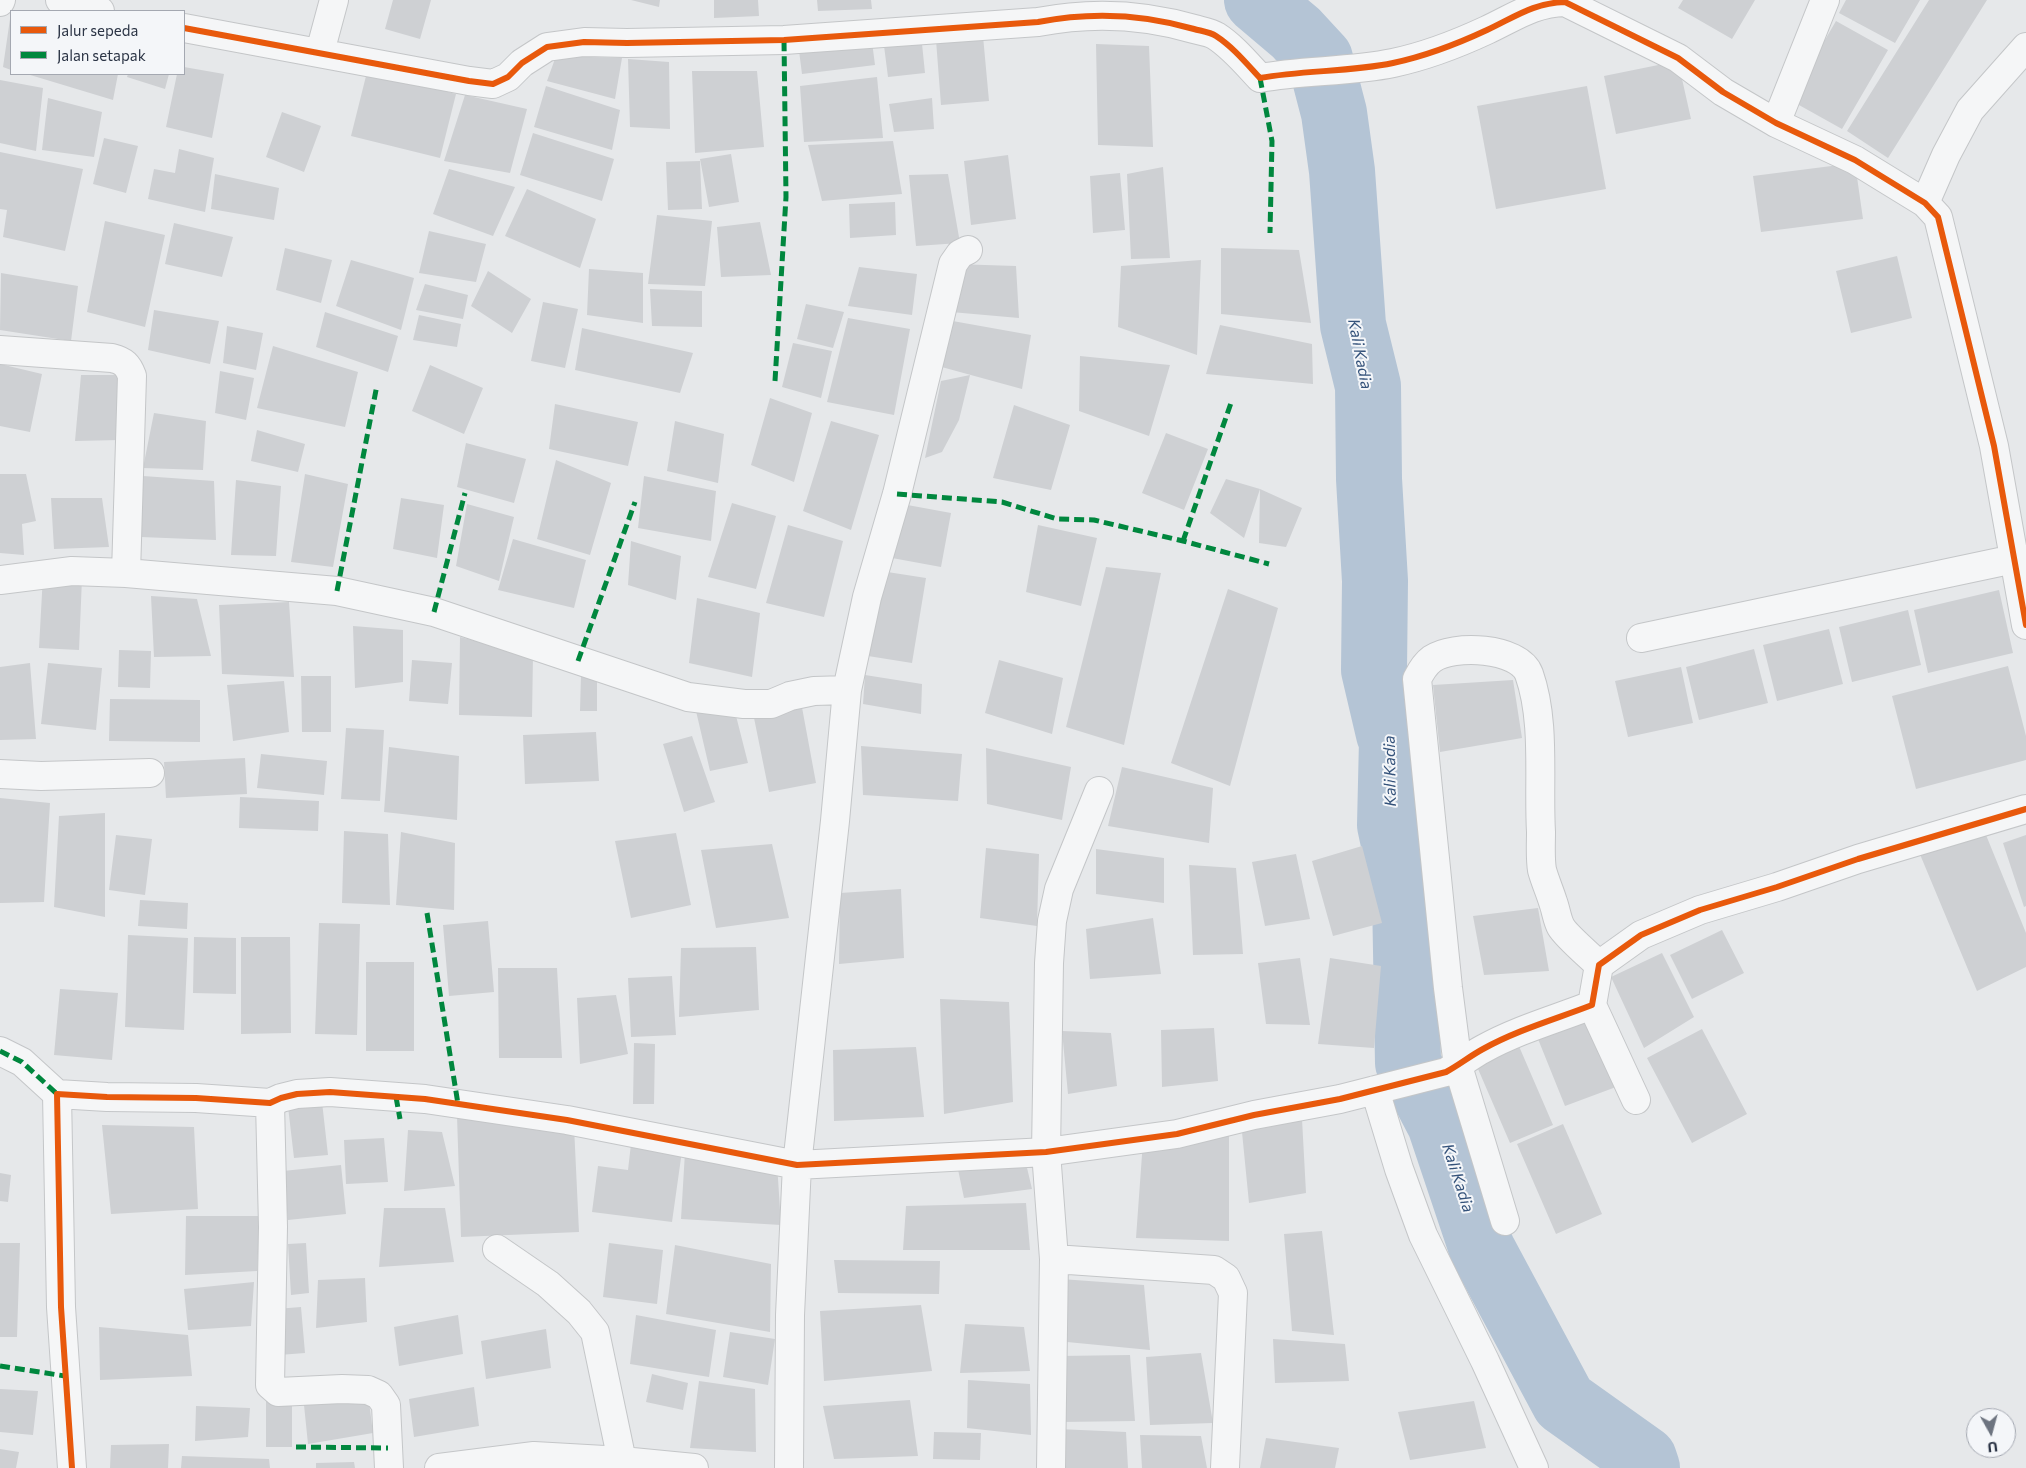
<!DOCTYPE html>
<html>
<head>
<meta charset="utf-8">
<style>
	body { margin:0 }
	#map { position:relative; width:2026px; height:1468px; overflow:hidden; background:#e6e8ea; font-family:Commissioner,sans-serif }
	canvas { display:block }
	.legend { position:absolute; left:10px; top:10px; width:175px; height:65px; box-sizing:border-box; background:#f4f6f9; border:1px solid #a4a8b1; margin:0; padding:6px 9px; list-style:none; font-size:15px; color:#2b3445 }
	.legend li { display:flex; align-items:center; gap:10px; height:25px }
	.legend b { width:25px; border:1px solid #a4a8b1 }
	.north { position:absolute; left:1966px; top:1408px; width:50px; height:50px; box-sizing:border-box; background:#f4f6f9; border:1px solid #a4a8b1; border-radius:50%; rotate:173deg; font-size:14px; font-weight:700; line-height:20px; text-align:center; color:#2b3445 }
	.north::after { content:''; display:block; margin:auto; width:18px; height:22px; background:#6c737f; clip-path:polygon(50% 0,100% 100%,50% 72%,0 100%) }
</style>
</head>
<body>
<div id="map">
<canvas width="2026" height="1468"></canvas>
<ul class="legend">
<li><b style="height:6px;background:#e8590c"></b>Jalur sepeda</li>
<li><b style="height:6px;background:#00873e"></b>Jalan setapak</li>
</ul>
<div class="north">U</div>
</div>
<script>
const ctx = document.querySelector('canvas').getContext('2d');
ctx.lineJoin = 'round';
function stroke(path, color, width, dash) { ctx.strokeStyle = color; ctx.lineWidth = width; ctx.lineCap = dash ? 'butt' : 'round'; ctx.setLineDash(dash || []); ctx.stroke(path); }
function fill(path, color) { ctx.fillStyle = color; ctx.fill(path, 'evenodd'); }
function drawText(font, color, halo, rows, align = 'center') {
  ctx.font = font + ' Commissioner,sans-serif'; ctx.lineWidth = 4; ctx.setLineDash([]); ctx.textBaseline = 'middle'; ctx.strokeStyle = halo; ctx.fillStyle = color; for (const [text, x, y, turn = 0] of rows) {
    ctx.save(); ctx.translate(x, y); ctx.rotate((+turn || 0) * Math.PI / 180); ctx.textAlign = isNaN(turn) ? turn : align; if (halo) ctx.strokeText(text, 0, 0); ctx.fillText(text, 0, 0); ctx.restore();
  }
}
const river = new Path2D(`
	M1257,0L1296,33L1320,59L1334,113L1342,171L1353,325L1368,386L1369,479L1375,581L1374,670L1389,734L1392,740L1390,825L1405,895L1408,1063L1440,1124L1482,1249L1564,1402L1644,1459L1647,1468`);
const building = new Path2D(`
	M393,0H431L420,39L385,29Z
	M631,0H660L659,7Z
	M714,0H758L759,16L714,18Z
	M817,0H871L872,9L818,11Z
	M1683,0H1755L1732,39L1678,8Z
	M1846,0H1920L1895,43L1839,13Z
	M1929,0H1987L1888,158L1847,131Z
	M10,19L11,20V70L3,67Z
	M1836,21L1888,50L1842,129L1790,100Z
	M871,34L875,65L802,74L798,43Z
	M921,34L925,73L888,77L883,38Z
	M983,36L989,101L941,105L936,40Z
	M1096,44L1149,46L1153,147L1098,145Z
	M556,56L622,58L615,99L547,81Z
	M628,59L669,62L670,129L630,127Z
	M1678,61L1691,119L1616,134L1604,76Z
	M184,67L224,74L212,138L166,127L177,74H184Z
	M692,71H757L764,147L695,153Z
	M367,72L456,94L440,158L351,136Z
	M27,74H118L113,100Z
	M128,74H169L165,89L127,77Z
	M877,77L883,138L804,142L800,86Z
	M0,80L43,88L36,151L0,143Z
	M546,86L620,110L612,150L534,127Z
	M1587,86L1606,189L1496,209L1477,106Z
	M465,95L527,109L510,173L444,161Z
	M48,98L102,112L94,157L42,150Z
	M932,98L934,129L894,132L889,104Z
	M282,112L321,126L304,172L266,157Z
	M533,133L614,159L602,201L520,175Z
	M104,138L138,146L126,193L93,184Z
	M893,141L902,194L822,201L808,145Z
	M179,149L214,158L205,212L148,199L154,169L175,173Z
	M0,152L83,169L65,251L3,237L7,210L0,209Z
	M731,154L739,202L709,207L700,159Z
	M1008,155L1016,219L971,225L964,161Z
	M700,161L702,209L668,210L666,162Z
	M1855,163L1863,219L1761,232L1753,176Z
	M1163,167L1170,258L1131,259L1127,174Z
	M449,169L515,187L493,236L433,214Z
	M1120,173L1125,230L1093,233L1090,176Z
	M215,174L279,188L274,220L211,209Z
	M948,174L960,243L916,246L909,175Z
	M527,189L596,219L580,268L505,236Z
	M895,202L896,235L850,238L849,204Z
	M657,215L712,221L705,286L648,284Z
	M105,221L165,235L145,327L87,312Z
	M760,222L771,275L721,277L717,227Z
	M174,223L233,237L222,277L165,264Z
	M429,231L486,244L476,282L419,273Z
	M285,248L332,260L321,303L276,290Z
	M1221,248L1299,250L1311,323L1221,314Z
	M1897,256L1912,318L1851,333L1836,271Z
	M351,260L414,278L401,330L336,306Z
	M1201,260L1197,355L1118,327L1121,266Z
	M954,264L1016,266L1019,318L951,312Z
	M859,267L917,274L912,315L848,306Z
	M589,269L643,273V323L587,315Z
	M488,271L531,299L512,333L471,306Z
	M1,273L78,286L71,341L0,330Z
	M425,284L468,295L463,319L416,310Z
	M650,289L702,291V327L652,326Z
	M543,302L578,309L565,368L531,361Z
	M806,304L844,312L833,348L797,339Z
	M154,310L219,321L210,364L148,350Z
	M325,312L398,336L388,372L316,347Z
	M419,315L461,324L457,347L413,340Z
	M848,318L910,329L894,415L827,402Z
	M947,320L1031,335L1022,389L938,366Z
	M1220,325L1312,344L1313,384L1206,374Z
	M227,326L263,333L256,370L223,363Z
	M582,328L693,353L680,393L575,370Z
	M793,343L832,351L821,398L782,387Z
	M273,346L358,372L345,427L257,408Z
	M1080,356L1170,365L1149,436L1079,411Z
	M0,364L42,374L30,432L0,426Z
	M430,365L483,388L464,434L412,411Z
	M220,371L254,378L246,420L215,413Z
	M81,375H121L120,440L75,441Z
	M970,375L959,420L942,452L925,458L941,381Z
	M770,398L812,413L794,482L751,465Z
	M555,404L638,422L628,466L549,449Z
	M1014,405L1070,425L1051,490L993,478Z
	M154,413L206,421L203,470L143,468Z
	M675,421L724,434L718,483L667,471Z
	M831,421L879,435L851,530L803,511Z
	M257,430L305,444L298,472L251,461Z
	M1166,433L1208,449L1184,510L1142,493Z
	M466,443L526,459L514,503L457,487Z
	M556,460L611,483L590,555L537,539Z
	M0,474H26L36,521L22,524L24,555L0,553Z
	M305,474L348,484L333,567L291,562Z
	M143,476L214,481L216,540L141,537Z
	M644,476L716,491L711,541L638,528Z
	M1226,479L1260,489L1244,538L1210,513Z
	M236,480L281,486L276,556L231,555Z
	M1260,489L1302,508L1286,547L1259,543Z
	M51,498H102L109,547L54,549Z
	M401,498L444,505L437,558L393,549Z
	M732,503L776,516L756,589L708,577Z
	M467,504L514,517L499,581L456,566Z
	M902,504L951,513L941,567L892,558Z
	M788,525L843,541L824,617L766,603Z
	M1038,525L1097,538L1081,606L1026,592Z
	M513,539L586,560L574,608L498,590Z
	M631,541L681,556L676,600L628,585Z
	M1106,567L1161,573L1124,745L1066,727Z
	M881,571L926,578L912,663L868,656Z
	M43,575L82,578L79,650L39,648Z
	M1228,589L1278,608L1230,786L1171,763Z
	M1999,590L2013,653L1928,673L1914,610Z
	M151,596L197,599L211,656L154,657Z
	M697,598L760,613L752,677L689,663Z
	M289,602L294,677L222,674L219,605Z
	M1908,610L1921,665L1852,682L1839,627Z
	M353,626L403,630V682L355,688Z
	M1829,629L1843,684L1777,701L1763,645Z
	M460,637L533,655L532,717L459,715Z
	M1754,649L1768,703L1699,720L1686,667Z
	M119,650L151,651L150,688L118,687Z
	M412,660L452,663L448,704L409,701Z
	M999,660L1063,678L1052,734L985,713Z
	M30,663L36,739L0,740V667Z
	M48,663L102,668L96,730L41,724Z
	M2008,666L2026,736V760L1916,789L1892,696Z
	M1681,667L1693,723L1628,737L1615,681Z
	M597,674V711H580L581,675Z
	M865,675L922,684L921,714L863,704Z
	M301,676H331V732H302Z
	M1513,680L1522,738L1440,752L1433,685Z
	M284,681L289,732L233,741L227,685Z
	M110,699L200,700V742L109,741Z
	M801,702L816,783L769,792L753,713Z
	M733,704L748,763L710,771L696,711Z
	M346,728L384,730L380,801L341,799Z
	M596,732L599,781L525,784L523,735Z
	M692,736L715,802L684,812L663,744Z
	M861,746L962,754L958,801L863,795Z
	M389,747L459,756L457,820L384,812Z
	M986,748L1071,767L1062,820L987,804Z
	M261,754L327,761L324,795L257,788Z
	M245,758L247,794L166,798L164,762Z
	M1122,767L1213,788L1209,843L1108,826Z
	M240,797L319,801L318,831L239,828Z
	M0,798L50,803L44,902L0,903Z
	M105,813V917L54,907L59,816Z
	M344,831L388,834L390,905L342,903Z
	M401,832L455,843L454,910L396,905Z
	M676,833L691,905L631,918L615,841Z
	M116,835L152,839L145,895L109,890Z
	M1986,835L2026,933V967L1977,991L1919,852Z
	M2026,835V906L2024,907L2003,843Z
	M772,844L789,918L716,928L701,850Z
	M1362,846L1382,923L1333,936L1312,861Z
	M986,848L1039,854L1037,926L980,918Z
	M1096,849L1164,858V903L1096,894Z
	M1296,854L1310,919L1265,926L1252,862Z
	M1189,865L1236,868L1243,954L1193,955Z
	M901,889L904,958L839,964L840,893Z
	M140,900L188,903L187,929L138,926Z
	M1538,908L1549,971L1484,975L1473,916Z
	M1153,918L1161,974L1090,979L1086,929Z
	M488,921L494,992L449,996L443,925Z
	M319,923L360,924L357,1035L315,1034Z
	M1722,930L1744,973L1692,999L1670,955Z
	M128,935L188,938L184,1030L125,1027Z
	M194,937L236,938V994L193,993Z
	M241,937H290L291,1033L241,1034Z
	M756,947L759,1010L679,1017L681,948Z
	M1662,953L1694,1017L1644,1048L1611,977Z
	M1300,958L1310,1025L1266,1024L1258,963Z
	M1330,958L1381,966L1374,1048L1318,1044Z
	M366,962H414V1051H366Z
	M498,968H557L562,1058H499Z
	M672,976L676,1035L631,1037L628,978Z
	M60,989L118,993L112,1060L54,1055Z
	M616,995L628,1054L580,1064L577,998Z
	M940,999L1009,1002L1013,1102L944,1114Z
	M1584,1015L1616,1087L1565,1106L1538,1039Z
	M1214,1028L1218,1081L1162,1087L1161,1030Z
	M1702,1029L1747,1114L1692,1143L1647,1058Z
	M1062,1031L1111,1033L1117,1086L1068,1094Z
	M1515,1037L1553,1125L1510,1143L1472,1055Z
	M634,1043L655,1044L654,1104H633Z
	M916,1047L924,1117L834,1121L833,1050Z
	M321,1093L328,1155L294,1158L287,1098Z
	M457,1116L574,1126L579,1232L461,1237Z
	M1302,1119L1306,1193L1249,1203L1241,1122Z
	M1563,1124L1602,1214L1556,1234L1517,1144Z
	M102,1125L194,1127L198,1209L111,1214Z
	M408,1130L442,1132L455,1186L404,1191Z
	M1229,1136V1241L1136,1238L1143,1141Z
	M384,1138L388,1182L346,1184L344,1140Z
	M631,1144L682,1151L672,1222L592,1212L598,1166L628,1170Z
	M685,1152L777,1163L781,1225L681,1219Z
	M1024,1155L1032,1189L964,1198L956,1160Z
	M341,1165L346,1214L288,1220L283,1171Z
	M0,1173L11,1175L8,1202L0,1201Z
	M1026,1203L1030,1250H903L906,1206Z
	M384,1208H445L454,1262L379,1267Z
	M186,1216H260L257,1271L185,1275Z
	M1322,1231L1334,1335L1292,1331L1284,1234Z
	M0,1243H20L17,1337H0Z
	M306,1243L309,1293L291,1295L288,1244Z
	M609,1243L663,1250L657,1304L603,1297Z
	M675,1245L771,1264L770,1332L666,1314Z
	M834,1260L940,1261L939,1294L838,1293Z
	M365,1278L367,1322L316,1328L318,1280Z
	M1061,1279L1144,1285L1150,1350L1067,1342Z
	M254,1282L251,1326L188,1330L184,1289Z
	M921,1305L932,1371L824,1381L820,1311Z
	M301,1307L305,1353L279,1355L276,1309Z
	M458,1315L463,1354L399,1366L394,1327Z
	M636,1315L716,1330L709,1377L630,1364Z
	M965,1324L1024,1327L1030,1371L960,1373Z
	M99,1327L188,1335L192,1376L100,1380Z
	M546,1329L551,1368L486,1379L481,1341Z
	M730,1332L775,1339L768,1385L723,1377Z
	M1273,1339L1345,1344L1349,1381L1275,1383Z
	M1201,1353L1213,1423L1150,1425L1146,1357Z
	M1130,1355L1135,1421L1061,1422L1060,1356Z
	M652,1374L688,1383L683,1410L646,1402Z
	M968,1380L1030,1384L1031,1435L967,1428Z
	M699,1381L755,1389L756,1452L690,1448Z
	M474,1387L479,1426L414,1437L409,1399Z
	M0,1389L38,1391L33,1435L0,1432Z
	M368,1394L373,1433L308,1444L304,1405Z
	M266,1397H292V1447H266Z
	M910,1400L918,1456L834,1459L823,1406Z
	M1474,1401L1486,1448L1410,1460L1398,1412Z
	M196,1406L250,1408L248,1437L195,1441Z
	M1058,1429L1126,1432L1128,1468H1060Z
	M934,1432L981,1433L980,1460L933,1459Z
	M1140,1435L1201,1436L1207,1468H1142Z
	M1266,1438L1339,1448L1335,1468H1260Z
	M169,1444L168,1468H110L111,1445Z
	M0,1449L19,1452L16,1468H0Z
	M182,1456L269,1459L270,1468H181Z
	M354,1462L355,1468H316V1463Z`);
const street = new Path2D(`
	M60,0L100,11
	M0,2L1,0
	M184,28L469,81L493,84L508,77L522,63L547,47L584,42L627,43L784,40L1038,22C1089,12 1143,14 1194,29C1201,31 1210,32 1216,36C1233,47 1246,63 1260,78C1304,70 1350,72 1393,63C1426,56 1457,44 1487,30C1515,17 1533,3 1565,2L1678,58L1723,92L1776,123L1855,160L1925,203L1938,217L1994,446L2026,625
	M320,52L334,0
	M1776,123L1825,0
	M1925,203L1946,155L1970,110L2026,47
	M0,350L112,358C124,361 128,365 132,376L126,573
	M0,580L72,571L126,573L337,591L434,612L688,697L744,704H771L790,696L814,691L847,690
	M1641,638L2014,559
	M0,774L41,776L150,773
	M1592,1005L1636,1100
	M0,1051L22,1062L57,1094
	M1375,1090L1399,1169L1423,1235L1485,1361L1534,1468
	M270,1103L273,1227L270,1385L278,1392L342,1389L368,1390L379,1395L386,1405L389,1468
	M1505,1221L1458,1066L1448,988L1417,679C1421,671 1425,664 1432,659C1453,644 1519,647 1529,674C1546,722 1538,781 1541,832C1541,844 1540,858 1542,870C1545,881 1550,892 1553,902C1556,910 1557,920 1561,927C1567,937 1590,956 1599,965
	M497,1249L548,1284L579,1312L595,1332L622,1461
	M1054,1259L1214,1270L1226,1278L1233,1293L1225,1468
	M72,1468L61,1307L57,1094L107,1097L196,1098L270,1103L281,1098L297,1094L330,1092L425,1099L567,1120L797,1165L1046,1152L1177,1134L1254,1115L1340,1099L1446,1072C1459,1065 1470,1056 1483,1049C1517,1030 1556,1019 1592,1005L1599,965L1641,935L1700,910L1777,887L1858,859L2026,809
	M439,1468L534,1456L622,1461L694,1468
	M789,1468L790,1315L797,1165L835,821L847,690L867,597L897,494L953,264L960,254L968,250
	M1051,1468L1054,1259L1046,1152L1049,963L1052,921L1059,889L1099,791`);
const quiet = new Path2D(`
	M1260,78L1272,141L1270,233
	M775,381L786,197L784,40
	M897,494L1002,502L1057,519L1094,520L1183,541L1269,564
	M1183,541L1231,403
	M337,591L377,385
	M434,612L465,493
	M578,661L635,502
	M427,913L458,1104
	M0,1051L22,1062L57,1094
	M396,1097L400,1119
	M0,1366L65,1376
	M296,1447L388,1448`);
const cycleway = new Path2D(`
	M184,28L469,81L493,84L508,77L522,63L547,47L584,42L627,43L784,40L1038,22C1089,12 1143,14 1194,29C1201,31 1210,32 1216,36C1233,47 1246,63 1260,78C1304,70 1350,72 1393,63C1426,56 1457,44 1487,30C1515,17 1533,3 1565,2L1678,58L1723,92L1776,123L1855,160L1925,203L1938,217L1994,446L2026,625
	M72,1468L61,1307L57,1094L107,1097L196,1098L270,1103L281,1098L297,1094L330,1092L425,1099L567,1120L797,1165L1046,1152L1177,1134L1254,1115L1340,1099L1446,1072C1459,1065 1470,1056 1483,1049C1517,1030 1556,1019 1592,1005L1599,965L1641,935L1700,910L1777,887L1858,859L2026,809`);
const waterNames = [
	["Kali Kadia",1360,354,79],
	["Kali Kadia",1390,771,-91],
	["Kali Kadia",1458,1178,72]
];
stroke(river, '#b4c4d5', 66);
fill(building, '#ced0d3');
stroke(street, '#c4c6c8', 30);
stroke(street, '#f5f6f7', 28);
stroke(quiet, '#00873e', 5, [10, 5]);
stroke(cycleway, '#e8590c', 6);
drawText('italic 16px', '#34527a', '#f4f6f9', waterNames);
</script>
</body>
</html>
